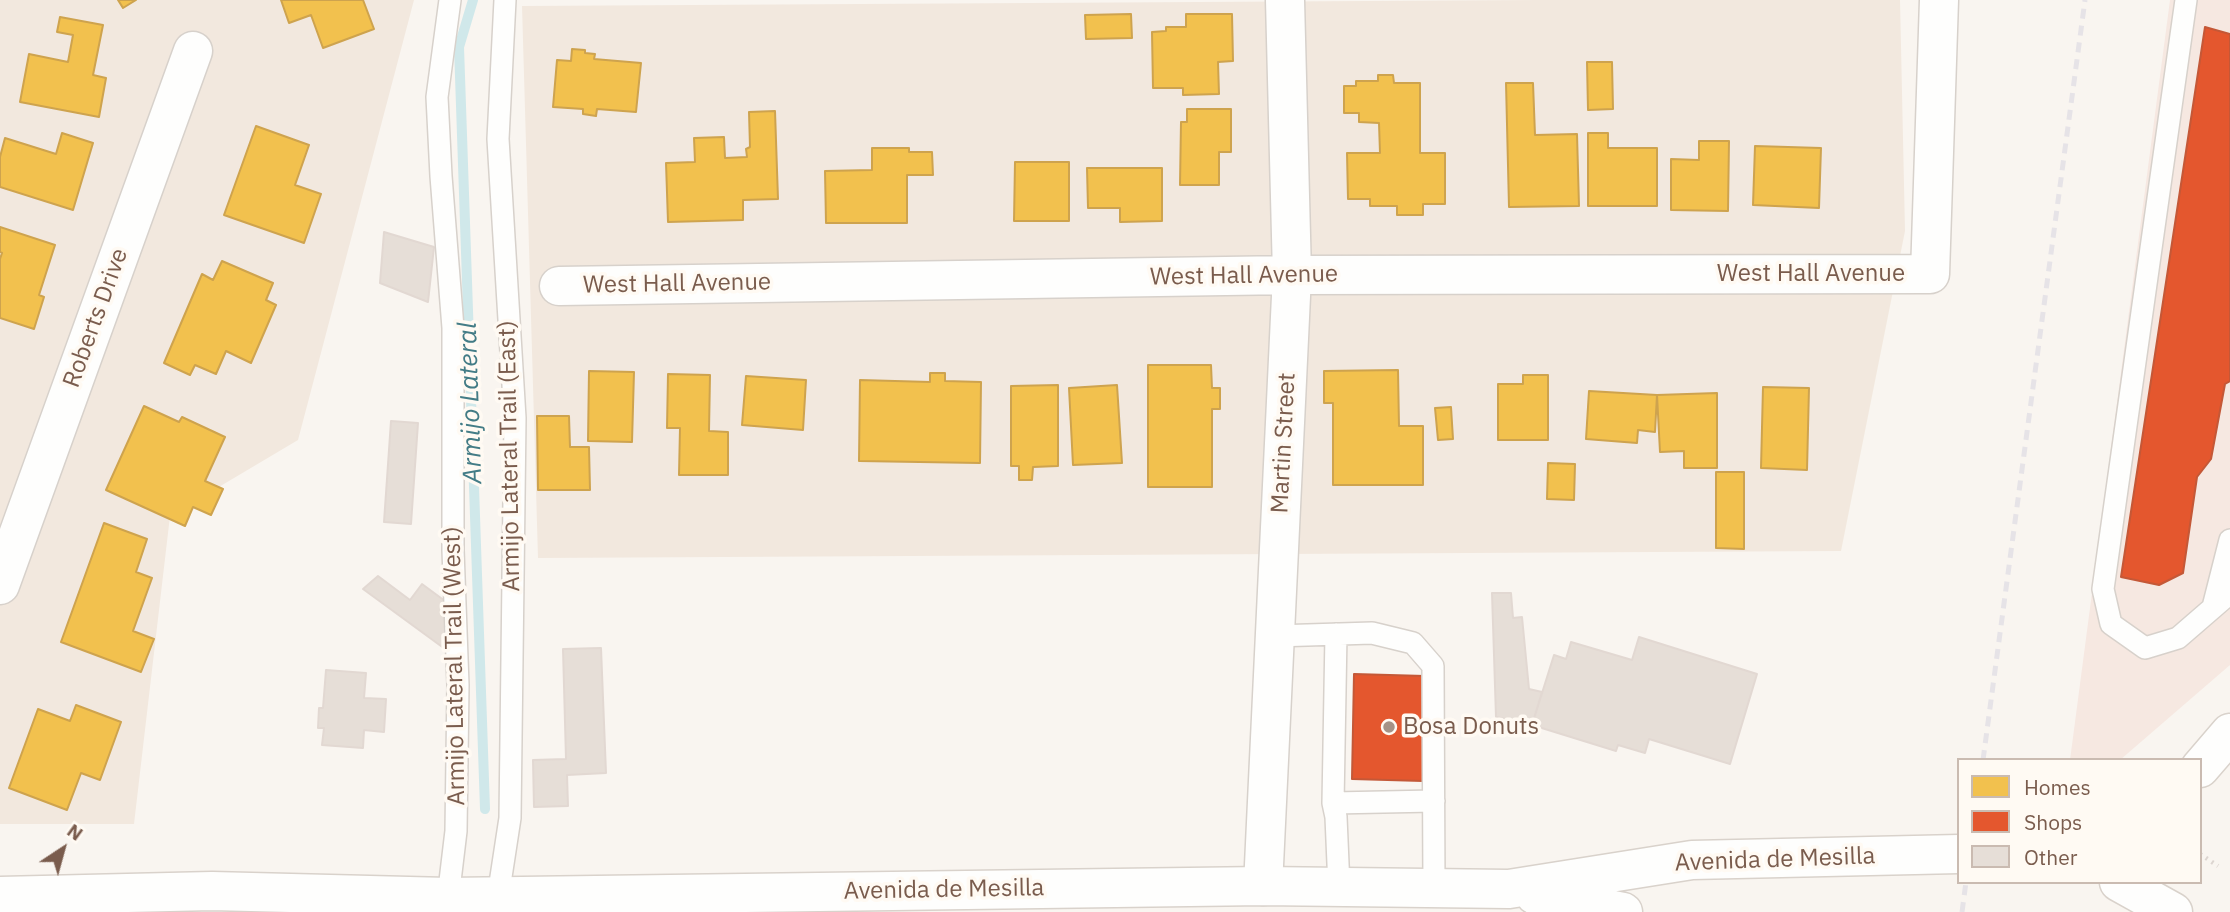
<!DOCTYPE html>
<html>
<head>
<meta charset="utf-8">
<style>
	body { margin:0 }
	#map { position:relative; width:2230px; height:912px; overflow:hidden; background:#f9f5f0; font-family:"IBM Plex Sans",sans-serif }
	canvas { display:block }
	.legend { position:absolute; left:1957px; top:758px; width:245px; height:126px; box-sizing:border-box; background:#fffaf3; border:2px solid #cabbb1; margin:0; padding:9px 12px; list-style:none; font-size:21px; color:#7a5c4d }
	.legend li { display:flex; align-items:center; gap:14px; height:35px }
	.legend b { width:35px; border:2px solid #cabbb1 }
	.north { position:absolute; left:28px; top:814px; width:70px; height:70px; -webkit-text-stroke:5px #fffaf3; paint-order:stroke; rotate:36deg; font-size:19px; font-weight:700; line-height:28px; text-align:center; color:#7a5c4d }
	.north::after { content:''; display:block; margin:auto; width:24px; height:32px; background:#7a5c4d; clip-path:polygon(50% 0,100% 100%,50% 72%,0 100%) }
</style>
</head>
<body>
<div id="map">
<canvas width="2230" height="912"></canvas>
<ul class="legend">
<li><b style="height:19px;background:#f2c14e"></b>Homes</li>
<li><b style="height:19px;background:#e4572e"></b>Shops</li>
<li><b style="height:19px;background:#e6ded7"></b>Other</li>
</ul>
<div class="north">N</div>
</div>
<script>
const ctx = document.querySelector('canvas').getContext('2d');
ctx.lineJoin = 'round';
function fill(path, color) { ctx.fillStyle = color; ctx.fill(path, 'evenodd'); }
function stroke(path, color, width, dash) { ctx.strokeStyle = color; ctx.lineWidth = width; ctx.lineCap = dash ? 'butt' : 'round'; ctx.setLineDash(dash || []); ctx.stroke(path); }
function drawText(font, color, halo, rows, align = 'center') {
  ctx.font = font + ' "IBM Plex Sans",sans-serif'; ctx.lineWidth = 7; ctx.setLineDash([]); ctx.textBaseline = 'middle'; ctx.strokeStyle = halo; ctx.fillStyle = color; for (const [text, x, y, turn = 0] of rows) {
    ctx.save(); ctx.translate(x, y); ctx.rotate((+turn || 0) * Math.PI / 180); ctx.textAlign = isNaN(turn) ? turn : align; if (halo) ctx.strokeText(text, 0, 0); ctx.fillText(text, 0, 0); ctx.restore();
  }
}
const residential = new Path2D(`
	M0,0H414L298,440L170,516L134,824H0Z
	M1537,0H1900L1905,231L1841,551L538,558L522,6Z`);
const commercial = new Path2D(`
	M2170,0H2230V665L2120,760H2070Z`);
const homes = new Path2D(`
	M118,0H136L123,8Z
	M281,0H363L374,29L323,48L311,15L289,23Z
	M1131,14L1132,38L1086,39L1085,15Z
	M1186,14H1232L1233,61L1218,62L1219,94L1183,95V88H1153L1152,32L1166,31V27H1186Z
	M60,17L103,25L93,75L106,78L99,117L20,102L29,54L68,62L73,35L57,32Z
	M572,49L585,50V53L595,54L594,59L641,63L636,112L597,109L596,116L583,114V109L553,107L557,60L571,61Z
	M1587,62H1612L1613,109L1588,110Z
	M1378,75H1393L1394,83H1420V153H1445V204H1423V215H1397V206H1370V199H1348L1347,153H1380L1379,123L1359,122V113H1344V86H1356V81H1378Z
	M1506,83H1533L1535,135L1577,134L1579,206L1509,207Z
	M1187,109H1231V152H1219V185H1180L1181,122H1187Z
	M775,111L778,199L743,200V220L668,222L666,163L695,162L694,138L724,137L725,158L747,157L746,149L750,147L749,112Z
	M256,126L309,145L295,185L321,194L304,243L224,215Z
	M62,133L93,143L73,210L0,187V157L5,138L56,154Z
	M1588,133H1608V148H1657V206H1588Z
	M1699,141H1729L1728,211L1671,210V159L1699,160Z
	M1755,146L1821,148L1819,208L1753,205Z
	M872,148H909V152H932L933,175H907V223H826L825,171L872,170Z
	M1015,162H1069V221H1014Z
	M1087,168H1162V221L1120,222V208H1088Z
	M0,227L55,245L39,295L44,297L34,329L0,318V259L2,253L0,252Z
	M222,261L273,283L266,300L276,305L251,363L226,351L216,374L195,365L190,375L164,363L202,274L213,280Z
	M1148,365H1211L1212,388H1220V409H1212V487H1148Z
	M1398,370L1399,426H1423V485H1333V403H1324V371Z
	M589,371L634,372L632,442L588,441Z
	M930,373H945V381L981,382L980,463L859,461L860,380L930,382Z
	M668,374L710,375L709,431L728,432V475H679L680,428H667Z
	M1523,375H1548V440H1498V384H1523Z
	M746,376L806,380L803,430L742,425Z
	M1058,385V466L1033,467L1032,480H1019V466H1011V386Z
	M1117,385L1122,463L1073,465L1069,388Z
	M1763,387L1809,388L1807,470L1761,468Z
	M1589,391L1657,395L1655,432L1638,430L1637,443L1586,439Z
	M1717,393V468H1684V451L1660,452L1657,395Z
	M144,406L179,422L182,417L225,437L205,481L223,489L211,515L193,507L185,526L106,490Z
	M1451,407L1453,439L1438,440L1435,408Z
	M537,416H569L570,447H589L590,490H538Z
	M1548,463L1575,464L1574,500L1547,499Z
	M1716,472H1744V549L1716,548Z
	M104,523L147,539L136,572L152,578L133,631L154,639L141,672L61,642Z
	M76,705L121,722L100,780L81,773L67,810L9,788L38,709L70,721Z`);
const shops = new Path2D(`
	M2205,27L2230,34V381L2225,384L2211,459L2197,477L2183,573L2159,585L2121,577Z
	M1354,674L1425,676L1423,781L1352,779Z`);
const stream = new Path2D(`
	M473,0L459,47L485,809`);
const building = new Path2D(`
	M384,232L434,247L428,302L380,283Z
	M391,421L418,423L411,524L384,522Z
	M378,576L410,600L422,584L445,601V649L363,589Z
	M1492,593H1511L1513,618L1522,617L1529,689L1542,692L1532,725L1496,717Z
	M1639,637L1757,674L1730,764L1649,739L1645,753L1618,745L1616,751L1532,725L1554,655L1566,659L1571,642L1632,660Z
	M601,648L606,773L567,775L568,806L534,807L533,760L566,759L563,649Z
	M326,670L366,673L364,698L386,699L384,732L364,730L363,748L322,745L324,728H318L319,708H323Z`);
const path = new Path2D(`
	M2200,854L2218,866`);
const lane = new Path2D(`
	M2186,0L2103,589L2111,624L2145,648L2178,638L2230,593
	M2213,607L2230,540
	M1336,634L1333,803L1336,817L1339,887
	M1275,636L1372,633L1413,643L1433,666L1434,889
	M1333,803L1434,801
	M497,903L510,818L515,418L498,139L505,0
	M447,906L456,831L458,685L453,550V328L441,176L437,97L450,0`);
const street = new Path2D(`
	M559,286L1292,275L1930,274L1939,0
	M0,585L193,51
	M1263,886L1292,275L1285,0`);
const secondary = new Path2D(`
	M2200,768L2230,733
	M2119,882L2173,912
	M1535,895L1623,912
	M0,896L212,891L448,897L1263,886L1509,889L1692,860L1959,854`);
const rail = new Path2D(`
	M1983,760L2085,0
	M1962,912L1966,882`);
const markers = [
	[1389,727,7,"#a69286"]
];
const streetNames = [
	["West Hall Avenue",1811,274],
	["West Hall Avenue",1244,276,-1],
	["West Hall Avenue",677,284,-1],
	["Roberts Drive",96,318,-70],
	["Martin Street",1284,443,-87],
	["Armijo Lateral Trail (East)",510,456,-91],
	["Armijo Lateral Trail (West)",455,666,-91],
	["Avenida de Mesilla",1775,860,-2],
	["Avenida de Mesilla",944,890,-1]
];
const poiNames = [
	["Bosa Donuts",1403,727]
];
const waterNames = [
	["Armijo Lateral",471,403,-92]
];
fill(residential, '#f2e8de');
fill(commercial, '#f6e8e1');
fill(homes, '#f2c14e');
stroke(homes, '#cea34e', 2);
fill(shops, '#e4572e');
stroke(shops, '#c45837', 2);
stroke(stream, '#d0e8ea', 10);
fill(building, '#e6ded7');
stroke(building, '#e2d8d2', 2);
stroke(lane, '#d7d1cb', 24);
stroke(street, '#d7d1cb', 41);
stroke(secondary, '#d9d2cb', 41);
stroke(path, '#dcd5d0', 4.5, [2, 5]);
stroke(lane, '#fefefd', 21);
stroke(street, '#fefefd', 38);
stroke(secondary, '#fefefd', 38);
stroke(rail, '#e6e3e7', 5, [10, 7]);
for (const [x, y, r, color] of markers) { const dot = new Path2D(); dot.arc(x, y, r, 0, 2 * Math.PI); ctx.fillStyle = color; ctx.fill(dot); stroke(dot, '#fffaf3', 2.5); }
drawText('24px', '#7a5c4d', '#fffaf3', streetNames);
drawText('24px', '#7a5c4d', '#fffaf3', poiNames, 'left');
drawText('italic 26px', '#437c86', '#fffaf3', waterNames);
</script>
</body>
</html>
